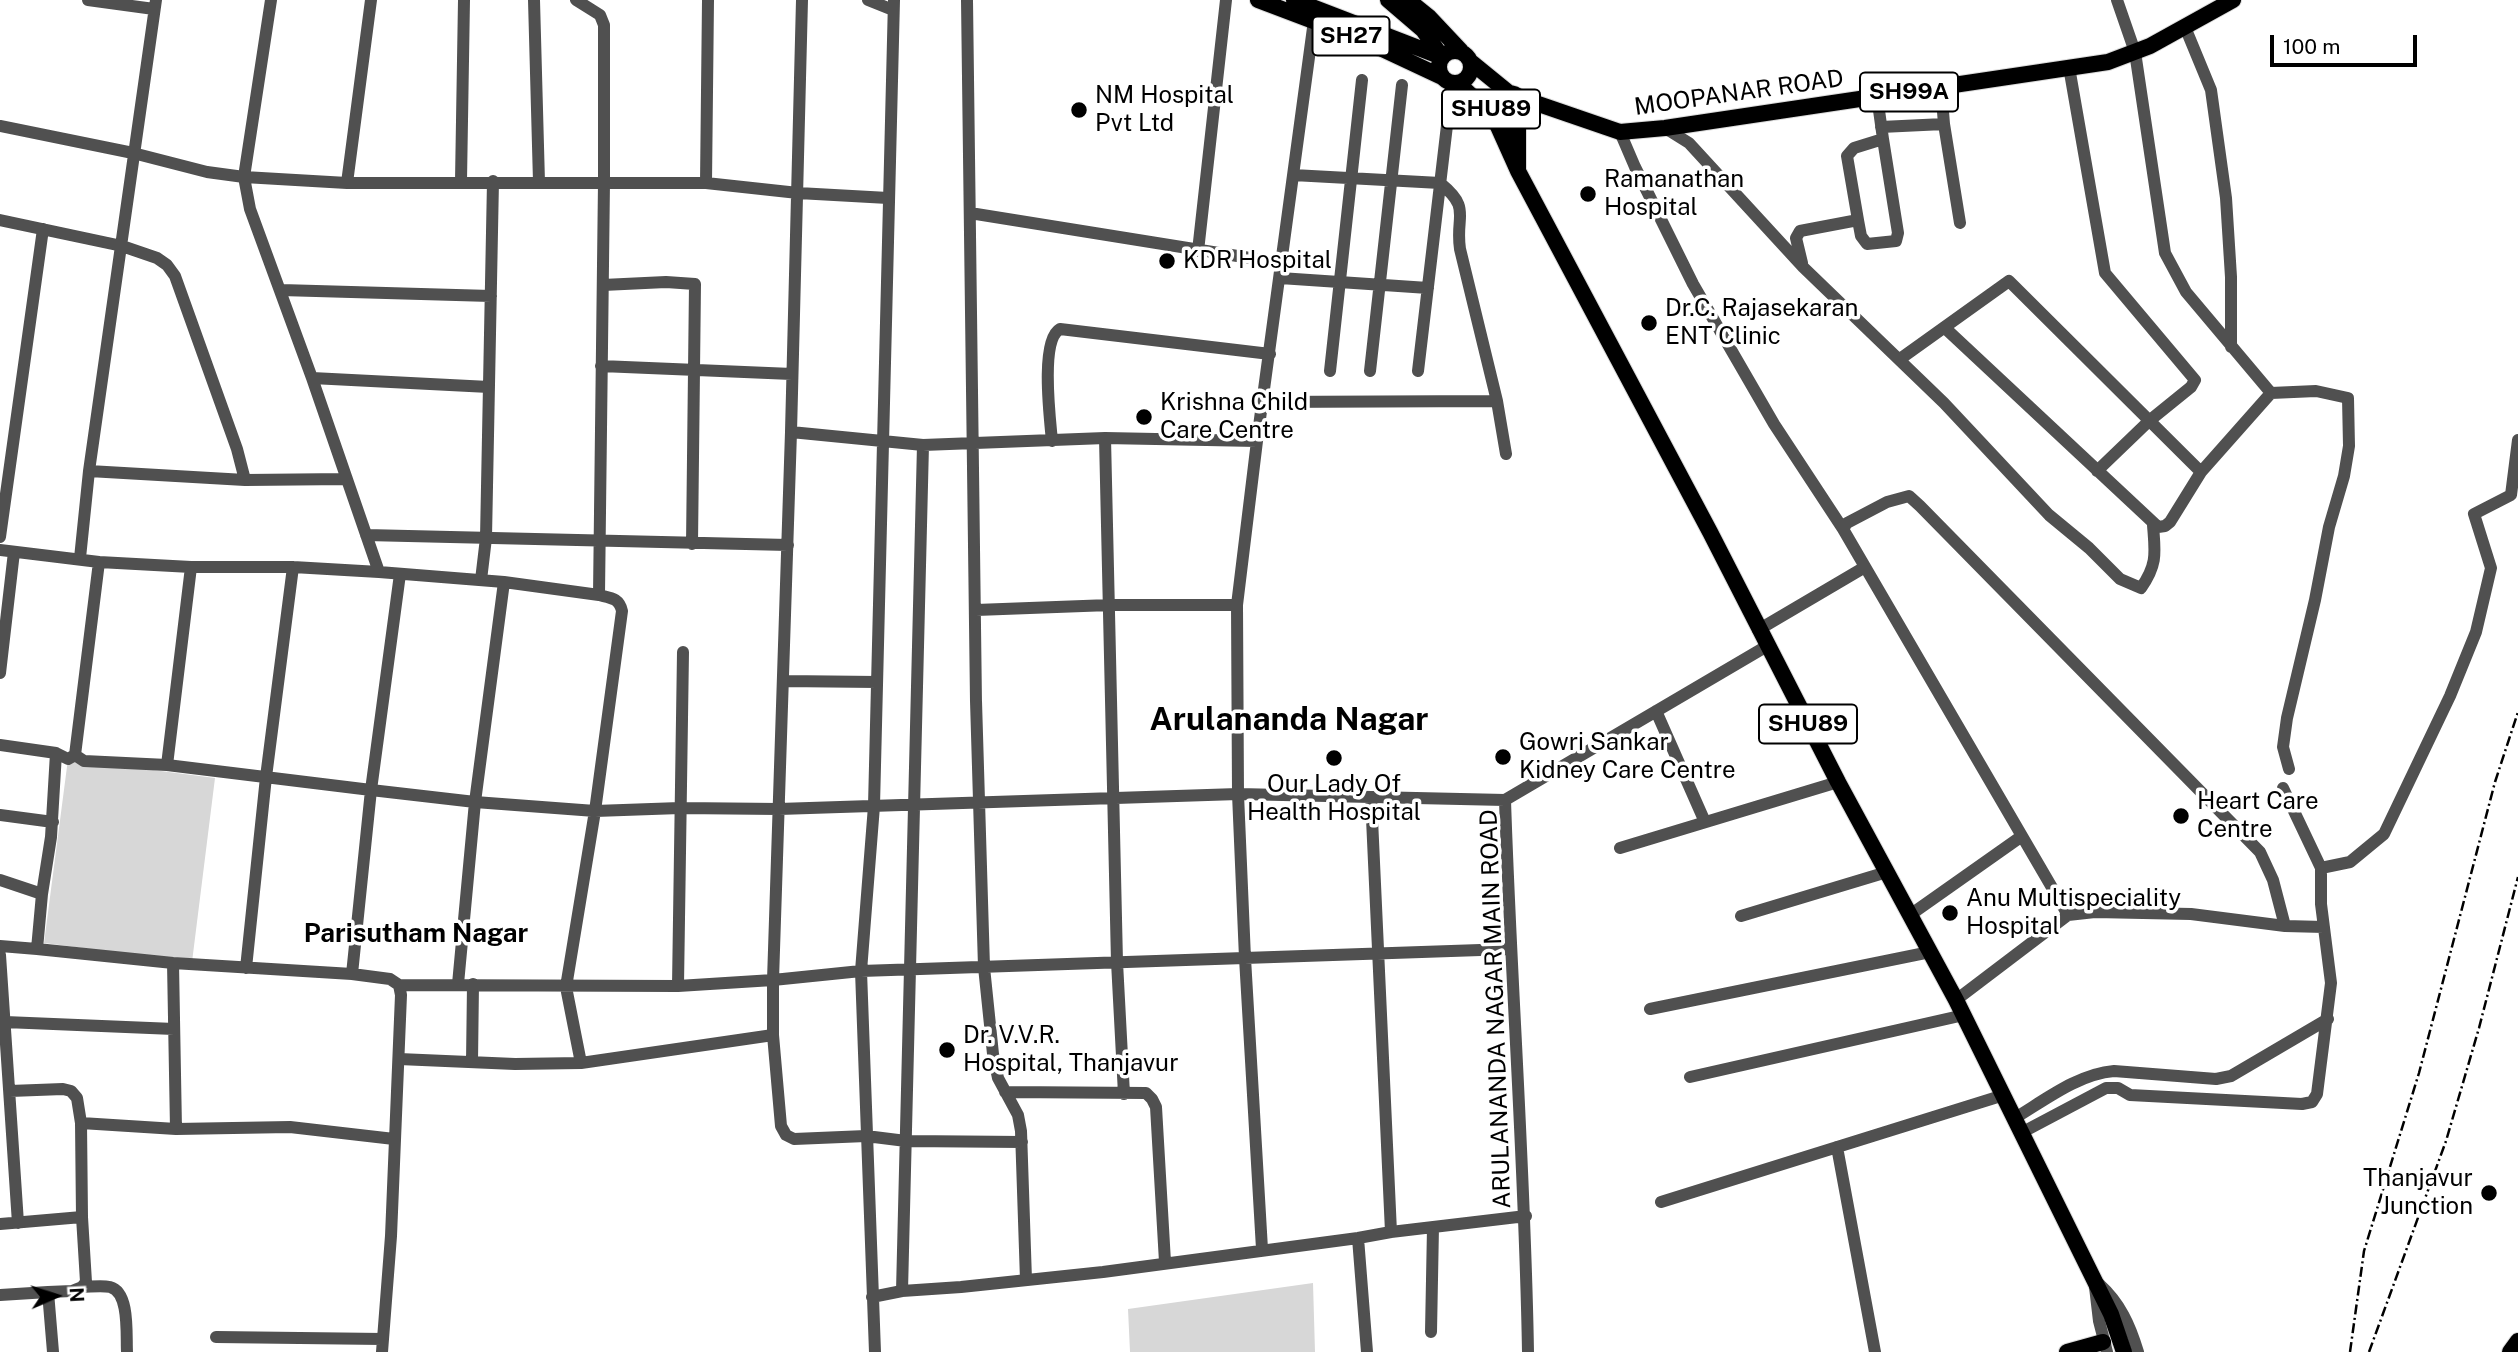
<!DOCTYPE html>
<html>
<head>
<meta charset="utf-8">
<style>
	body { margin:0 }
	#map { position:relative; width:2518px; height:1352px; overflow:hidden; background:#fff; font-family:"Public Sans",sans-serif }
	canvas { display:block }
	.north { position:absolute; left:21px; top:1261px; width:70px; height:70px; -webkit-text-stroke:5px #fff; paint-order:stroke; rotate:87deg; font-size:19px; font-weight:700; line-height:28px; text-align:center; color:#000 }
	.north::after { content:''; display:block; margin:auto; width:24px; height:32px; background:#000; clip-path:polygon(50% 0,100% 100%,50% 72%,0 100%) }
	.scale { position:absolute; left:2270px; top:35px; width:147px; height:32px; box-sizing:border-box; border:4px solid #000; border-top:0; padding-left:9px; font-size:21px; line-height:24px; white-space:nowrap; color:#000; -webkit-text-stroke:5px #fff; paint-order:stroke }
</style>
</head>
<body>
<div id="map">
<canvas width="2518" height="1352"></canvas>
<div class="north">N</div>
<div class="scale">100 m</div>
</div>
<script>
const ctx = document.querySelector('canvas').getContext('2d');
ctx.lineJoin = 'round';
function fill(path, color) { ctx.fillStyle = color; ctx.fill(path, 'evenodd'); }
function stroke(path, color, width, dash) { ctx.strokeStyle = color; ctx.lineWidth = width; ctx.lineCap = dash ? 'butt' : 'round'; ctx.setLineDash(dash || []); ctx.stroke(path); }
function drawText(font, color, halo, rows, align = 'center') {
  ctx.font = font + ' "Public Sans",sans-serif'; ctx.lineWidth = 7; ctx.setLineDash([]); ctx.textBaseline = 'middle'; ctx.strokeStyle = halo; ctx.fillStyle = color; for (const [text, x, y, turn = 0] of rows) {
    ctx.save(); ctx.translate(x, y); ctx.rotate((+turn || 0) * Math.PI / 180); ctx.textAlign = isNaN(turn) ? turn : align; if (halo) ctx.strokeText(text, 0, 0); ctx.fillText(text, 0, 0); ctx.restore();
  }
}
const green = new Path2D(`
	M68,759L215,778L192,962L44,943Z
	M1313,1283L1315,1352H1130L1128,1309Z`);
const minor = new Path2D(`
	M88,0L154,9
	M271,0L244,177L250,209L312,378L379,572
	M534,0L539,182
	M576,0L600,15L604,25V182L599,595
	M802,0L791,432L773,980V1035L781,1126L786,1135L794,1139L866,1136L906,1141L1022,1142
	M868,0L893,10
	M967,0L976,701L984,967L993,1054L998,1078L1018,1115L1021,1131L1026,1280
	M2117,0L2135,52L2165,253L2186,292L2271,393
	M2185,27L2211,90L2226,198L2231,277V347
	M2069,67L2105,273L2195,380L2191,387L2149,421L2097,471
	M1941,87L1944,124L1960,223
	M0,126L133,153L207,172L244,177L347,183H706L798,193L888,198
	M1881,127L1944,124
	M1665,128L1689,143L1803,267L1944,403L2049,515L2089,548L2120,579L2141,588C2158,564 2155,552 2153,525
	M1620,132L1635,167L1693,284L1774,424L1843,529L2068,915
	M1293,175L1440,183C1472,209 1455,215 1460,249L1497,401L1506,454
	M461,181L464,0
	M347,183L371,0
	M706,183L708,0
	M970,213L1281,263
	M0,220L122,246L157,258L167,265L175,276L237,449L245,480L89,471
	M1858,220L1861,236L1867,244L1896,241L1898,233L1883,139
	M1198,251L1226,0
	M1802,263L1796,238L1800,231L1858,220L1847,156L1854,148L1883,139L1877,96
	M1280,278L1428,288
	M603,285L666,282L695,284L692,544
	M281,290L491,296
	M1945,328L2158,527L2165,526L2170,522L2201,472L2271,393L2316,391L2348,398L2349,446L2344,476L2329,527L2315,600L2287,718L2283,747L2289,769
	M1900,359L2009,281L2201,472
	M601,366L792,374
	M1330,371L1362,80
	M1370,371L1402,85
	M1418,371L1452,83
	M312,378L489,387
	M1263,402L1497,401
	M791,432L923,445L1105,438L1257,441
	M1105,438L1117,962L1124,1094
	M1052,441C1050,419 1040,340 1060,329L1270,354
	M245,480L347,479
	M1843,529L1847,523L1887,502L1909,496L1920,506L2260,852L2273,880L2285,926
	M366,535L788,545
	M0,537L43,229
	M0,550L99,562L191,567H293L379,572L504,582L599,595C611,598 619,598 622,611L595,811L566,987L581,1063
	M80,558L89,471L156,0
	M400,574L371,790L475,802L595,811L680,808L779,809L1238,794L1505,800
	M481,580L486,538L493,181
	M976,610L1110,605H1237
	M1758,630L1865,567
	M0,673L14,552
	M783,681L877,682
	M1656,711L1705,822
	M0,745L56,753L68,759L75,755L84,761L167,765L371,790L352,974L390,979L399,985L401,995L391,1236L382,1352
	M75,755L99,562
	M167,765L191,567
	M1371,797L1391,1232
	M0,815L53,822
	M1620,848L1838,782
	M2321,868L2350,862L2384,834L2450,696L2476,632L2491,568L2474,514L2511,495L2518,440
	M0,880L42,894
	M1910,915L2022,836
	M1741,916L1887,872
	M0,946L37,949L42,894L51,837L56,753
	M37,949L173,963L352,974
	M0,955L18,1223
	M173,963L176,1129
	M246,968L266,777L293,567
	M458,984L475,802L504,582
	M399,985L678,986L773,980L861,971L1510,949
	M678,986L683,652
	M1956,1000L2068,915L2095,912L2191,914L2285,926L2324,927
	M1650,1009L1930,952
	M5,1022L174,1029
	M399,1059L515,1064L581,1063L773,1035
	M472,1062L473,984
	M1690,1077L1964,1015
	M10,1091L63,1089L71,1091L77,1098L81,1123L82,1217L86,1282L82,1287L72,1291L48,1292L53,1352
	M1005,1092L1146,1093L1152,1099L1156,1107L1165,1262
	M2015,1118C2045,1100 2078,1074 2114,1071L2216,1079L2231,1076L2328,1019
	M81,1123L176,1129L290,1127L394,1139
	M2021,1133L2106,1088H2118L2130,1095L2302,1104L2312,1102L2317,1094L2331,983L2321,904V868L2283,788
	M1837,1147L1875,1352
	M1661,1202L2004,1095
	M0,1224L82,1217
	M1358,1238L1367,1352
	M1262,1249L1245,958L1238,794L1237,605L1257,441L1315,13
	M2099,1284C2120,1303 2130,1325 2138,1352
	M82,1287C90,1287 101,1285 110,1287C130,1292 126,1335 127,1352
	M2095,1287L2099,1321L2107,1352
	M902,1291L923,445
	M0,1295L48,1292
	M872,1297L902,1291L961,1287L1103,1272L1358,1238L1391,1232L1526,1216
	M1431,1332L1433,1227
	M216,1337L383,1339
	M875,1352L861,971L874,806L894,0
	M1528,1352C1525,1168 1511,984 1505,800L1767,646`);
const major = new Path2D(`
	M1258,0L1361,39L1442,77
	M1294,0L1442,57
	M1388,0L1423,30L1442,57
	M1408,0L1429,17L1461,51
	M1439 67a16 16 0 1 1 32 0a16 16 0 1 1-32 0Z
	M1471,62L1509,93
	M1458,83L1491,114
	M1491 110a17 17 0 1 1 34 0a17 17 0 1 1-34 0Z
	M1521,98L1620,132L1665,128L2108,62L2150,46L2233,0
	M1496,122L1518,171L1710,532L1838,782L1956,1000L2111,1314L2124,1352
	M1518,169V125
	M2067,1352L2103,1342
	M2510,1352L2518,1341`);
const rail = new Path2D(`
	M2350,1352L2364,1251L2419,1073L2495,782L2518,712
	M2369,1352L2446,1141L2479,1028L2518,877`);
const markers = [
	[1079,110,9,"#000"],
	[1588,194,9,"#000"],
	[1167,261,9,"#000"],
	[1649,323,9,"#000"],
	[1144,417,9,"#000"],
	[1503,757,9,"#000"],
	[1334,758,9,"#000"],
	[2181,816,9,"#000"],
	[1950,913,9,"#000"],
	[947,1050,9,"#000"],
	[2489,1193,9,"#000"]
];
const shields = [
	[1351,36,77],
	[1909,92,98],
	[1491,109,98],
	[1808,724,98]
];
const shieldNames = [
	["SH27",1351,36],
	["SH99A",1909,92],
	["SHU89",1491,109],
	["SHU89",1808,724]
];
const streetNames = [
	["MOOPANAR ROAD",1739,93,-8],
	["ARULANANDA NAGAR MAIN ROAD",1496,1009,-92]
];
const poiNames = [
	["NM Hospital",1095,96],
	["Pvt Ltd",1095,124],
	["Ramanathan",1604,180],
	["Hospital",1604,208],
	["KDR Hospital",1183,261],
	["Dr.C. Rajasekaran",1665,309],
	["ENT Clinic",1665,337],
	["Krishna Child",1160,403],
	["Care Centre",1160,431],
	["Gowri Sankar",1519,743],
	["Kidney Care Centre",1519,771],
	["Our Lady Of",1334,785,"center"],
	["Health Hospital",1334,813,"center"],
	["Heart Care",2197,802],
	["Centre",2197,830],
	["Anu Multispeciality",1966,899],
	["Hospital",1966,927],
	["Dr. V.V.R.",963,1036],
	["Hospital, Thanjavur",963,1064],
	["Thanjavur",2473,1179,"right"],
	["Junction",2473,1207,"right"]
];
const neighbourhoodNames = [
	["Parisutham Nagar",416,934]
];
const districtNames = [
	["Arulananda Nagar",1289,720]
];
fill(green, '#d7d7d7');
stroke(major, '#dbdbdb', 18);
stroke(minor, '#505050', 12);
stroke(major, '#000', 16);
stroke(rail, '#000', 2.5, [10, 3.5, 2, 3.5]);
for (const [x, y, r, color] of markers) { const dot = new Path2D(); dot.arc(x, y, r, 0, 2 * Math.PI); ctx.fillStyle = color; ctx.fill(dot); stroke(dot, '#fff', 2.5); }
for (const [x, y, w] of shields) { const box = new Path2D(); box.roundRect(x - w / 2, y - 19.5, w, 39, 5); ctx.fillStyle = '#fff'; ctx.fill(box); stroke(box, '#000', 2); }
drawText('bold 23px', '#000', null, shieldNames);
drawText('24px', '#000', '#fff', streetNames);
drawText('24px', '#000', '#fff', poiNames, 'left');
drawText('bold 26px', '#000', '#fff', neighbourhoodNames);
drawText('bold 32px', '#000', '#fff', districtNames);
</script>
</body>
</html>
